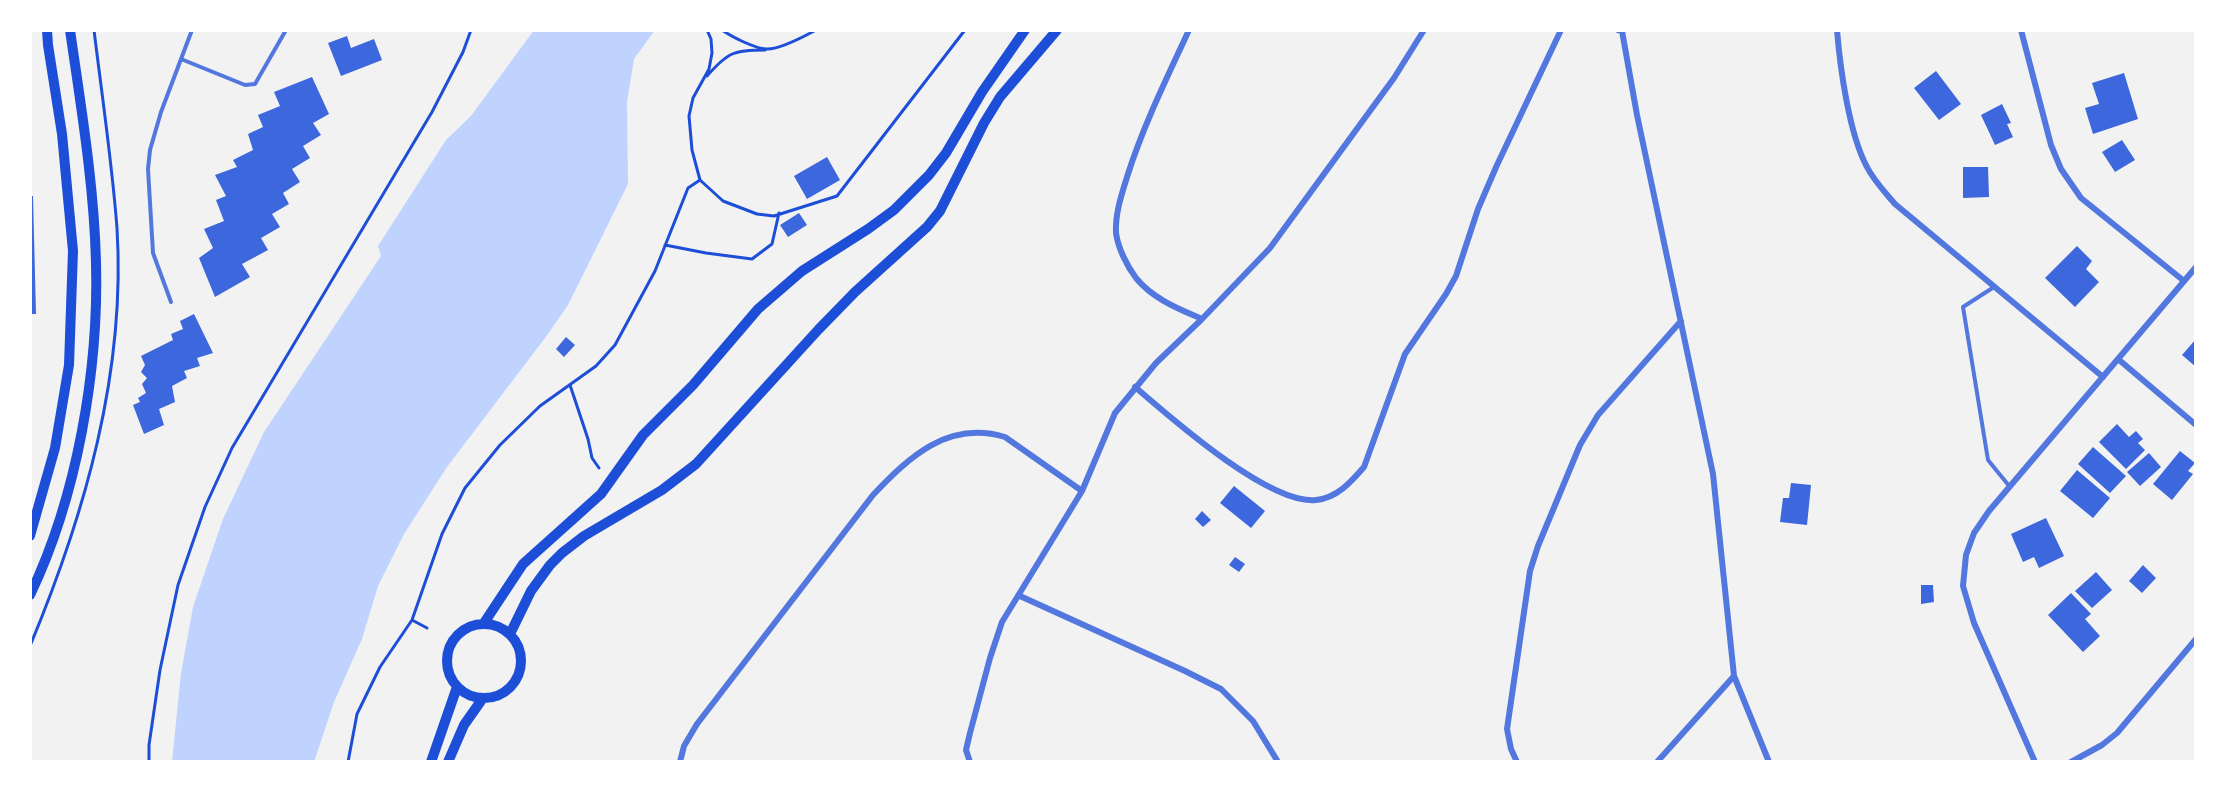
<!DOCTYPE html>
<html>
<head>
<meta charset="utf-8">
<style>
	body { margin:0 }
	#map { position:relative; width:2226px; height:792px; overflow:hidden; background:#f2f2f2; font-family:"Source Sans 3",sans-serif }
	canvas { display:block }
	.frame { position:absolute; inset:0; border:32px solid #fff; pointer-events:none }
</style>
</head>
<body>
<div id="map">
<canvas width="2226" height="792"></canvas>
<div class="frame"></div>
</div>
<script>
const ctx = document.querySelector('canvas').getContext('2d');
ctx.lineJoin = 'round';
function fill(path, color) { ctx.fillStyle = color; ctx.fill(path, 'evenodd'); }
function stroke(path, color, width, dash) { ctx.strokeStyle = color; ctx.lineWidth = width; ctx.lineCap = dash ? 'butt' : 'round'; ctx.setLineDash(dash || []); ctx.stroke(path); }
const water = new Path2D(`
	M534,30H655L634,59L627,102L628,184L568,305L548,334L447,467L404,534L378,586L362,639L334,702L314,762H172L181,673L193,607L223,519L264,432L381,256L378,246L446,140L471,116Z`);
const building = new Path2D(`
	M347,36L351,48L374,39L382,60L341,76L328,43Z
	M1936,71L1961,104L1939,120L1914,88Z
	M2124,73L2138,119L2093,134L2085,108L2099,104L2092,83Z
	M312,77L329,114L313,123L321,135L303,146L310,158L292,169L300,182L283,193L289,204L272,214L280,227L261,238L268,250L242,264L250,277L215,297L199,258L213,248L204,229L224,221L216,200L226,196L215,175L237,167L233,160L253,150L248,134L263,127L258,115L280,106L274,92Z
	M2002,104L2011,123L2007,124L2013,137L1995,145L1981,115Z
	M2122,140L2135,160L2115,172L2102,152Z
	M827,157L840,180L807,199L794,176Z
	M1963,167H1988L1989,197L1963,198Z
	M30,196H33L36,314H30Z
	M799,213L807,225L788,237L780,225Z
	M2077,246L2092,261L2086,269L2099,282L2075,307L2045,278Z
	M194,314L213,353L197,358L200,366L184,371L187,378L172,386L175,402L159,409L164,425L144,434L133,405L140,402L138,398L146,393L142,384L147,378L141,372L145,365L141,356L173,340L171,334L183,329L180,321Z
	M566,337L575,345L564,357L556,349Z
	M2196,339V367L2182,355Z
	M2117,424L2129,437L2136,431L2143,439L2138,443L2145,450L2126,469L2099,442Z
	M2093,447L2126,476L2110,493L2078,464Z
	M2180,451L2195,463L2188,471L2193,474L2172,500L2153,484Z
	M2149,453L2161,467L2140,486L2127,472Z
	M2077,470L2110,498L2093,518L2060,491Z
	M1791,483L1811,485L1807,525L1780,522L1783,498H1789Z
	M1234,486L1265,511L1251,528L1220,503Z
	M1202,511L1211,520L1203,527L1195,519Z
	M2046,518L2064,556L2039,568L2034,557L2023,562L2011,534Z
	M1235,557L1245,564L1239,572L1229,565Z
	M2143,565L2156,578L2142,593L2129,581Z
	M2096,572L2112,590L2092,608L2075,591Z
	M1921,585H1933L1934,602L1921,604Z
	M2071,593L2091,614L2085,619L2100,636L2083,652L2048,615Z`);
const path = new Path2D(`
	M707,30L711,39L712,53L709,69L693,98L689,116L692,150L700,180L723,201L757,214L774,216L837,196L965,30
	M722,30C732,37 754,48 766,49C779,50 805,36 816,30
	M707,76C728,52 734,50 765,50
	M665,245L706,253L752,259L772,244L779,213
	M570,385L588,439L592,458L599,468
	M412,620L427,628
	M30,646C85,514 126,372 117,228C112,162 102,96 94,30
	M149,762V745L160,670L178,585L205,507L232,448L432,112L463,52L471,30
	M348,762L357,714L380,667L412,620L442,534L465,488L500,445L540,406L596,366L615,345L655,271L688,188L700,180`);
const service = new Path2D(`
	M181,59L245,85L255,84L286,30
	M1994,287L1963,307L1988,460L2010,487
	M171,302L153,253L148,169L150,150L161,112L192,30`);
const minor = new Path2D(`
	M1189,30C1167,78 1144,124 1128,174C1122,193 1115,213 1116,233C1118,248 1127,266 1136,278C1153,299 1179,309 1202,319
	M1618,30L1622,31L1637,115L1713,474L1734,676L1657,762
	M1837,30C1840,67 1849,134 1867,167C1874,181 1885,192 1895,204L2103,377
	M2021,30L2051,145L2061,169L2081,198L2184,281
	M2118,359L2196,425
	M1135,387C1171,418 1269,505 1316,500C1337,498 1351,482 1364,467L1405,354L1446,294L1456,276L1478,209L1497,165L1561,30
	M1020,596L1185,671L1221,689L1253,721L1278,762
	M1734,676L1769,762
	M680,762L684,746L697,724L873,495C909,457 948,420 1005,437L1082,491
	M970,762L966,750L970,733L990,658L1002,622L1082,491L1115,413L1156,363L1202,319L1270,248L1394,78L1424,30
	M1517,762L1511,749L1507,729L1530,571L1538,546L1580,445L1598,415L1681,321
	M2035,762L1974,623L1963,586L1966,555L1974,533L1989,511L2196,267
	M2071,762L2102,745L2117,733L2196,639`);
const secondary = new Path2D(`
	M30,536L55,448L69,365L73,251L62,134L48,45L47,30
	M30,595C77,497 99,370 96,262C94,184 81,107 70,30
	M484,623L523,564L601,494L643,435L693,385L758,309L802,271L868,229L894,210L929,175L946,153L982,92L1025,30
	M447 661a37 37 0 1 1 74 0a37 37 0 1 1-74 0Z
	M510,634L531,591L550,565L562,553L584,536L662,490L696,464L818,330L855,292L927,227L940,211L984,123L1000,97L1057,30
	M431,762L457,687
	M448,762L464,725L483,698`);
fill(water, '#bfd3fe');
fill(building, '#3d67dc');
stroke(path, '#1d4ed8', 3);
stroke(service, '#5277de', 4);
stroke(minor, '#5277de', 6);
stroke(secondary, '#1d4ed8', 10);
</script>
</body>
</html>
